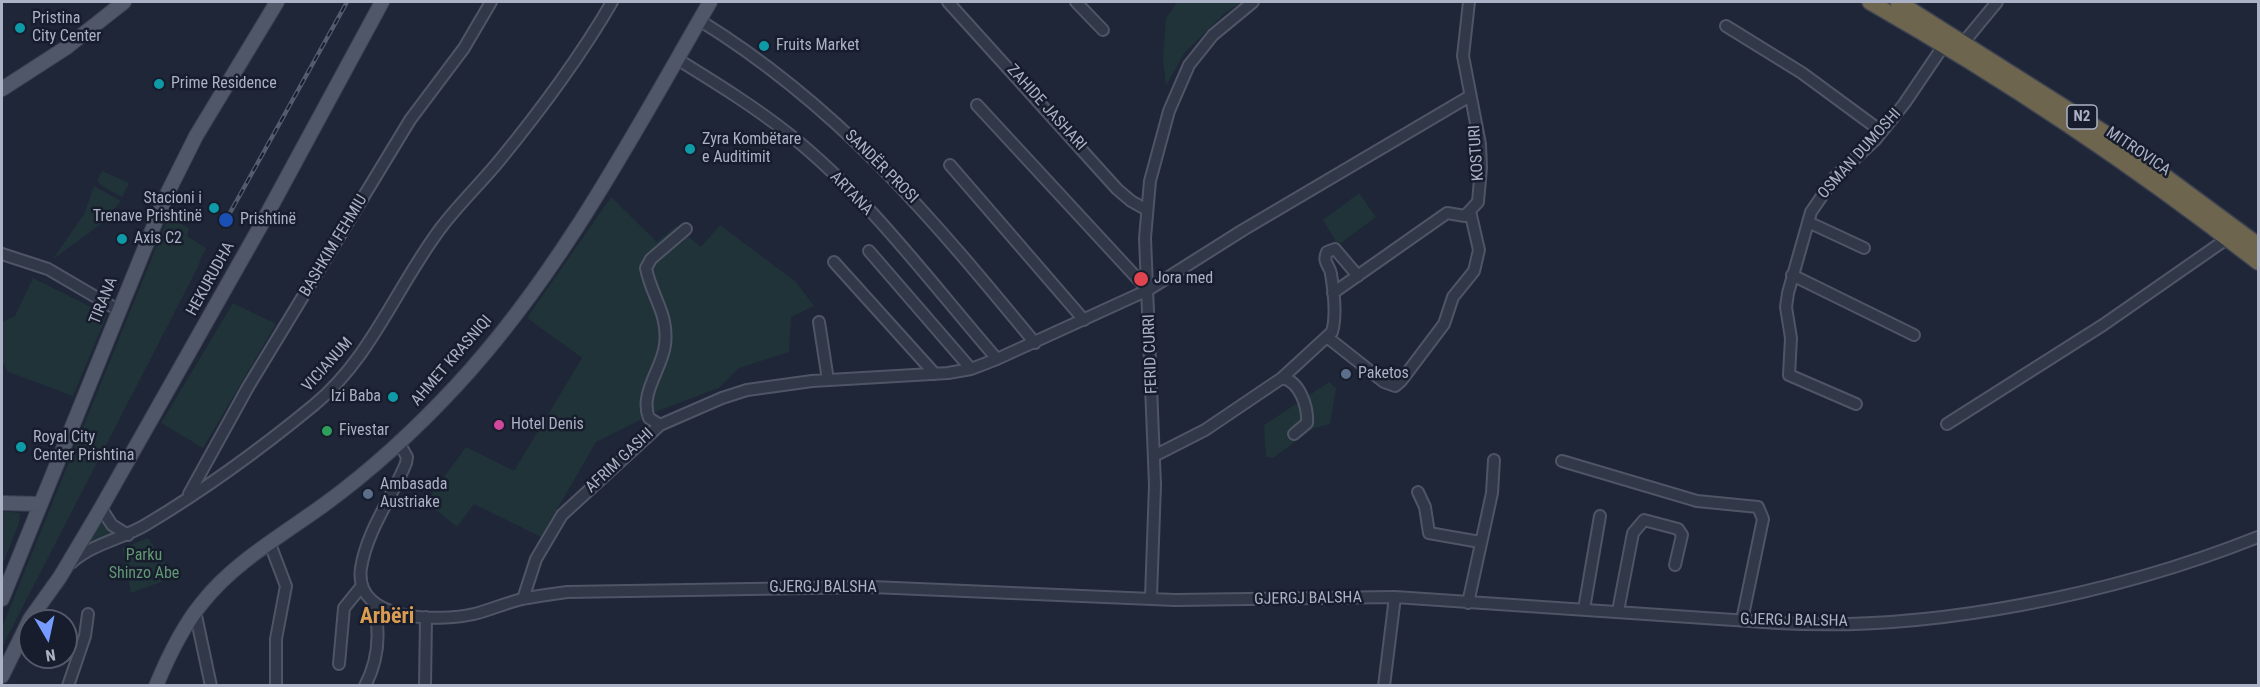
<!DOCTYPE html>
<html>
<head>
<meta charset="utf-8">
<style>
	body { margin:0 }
	#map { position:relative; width:2260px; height:687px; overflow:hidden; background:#1e2637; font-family:"Roboto Condensed",sans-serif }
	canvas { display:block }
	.frame { position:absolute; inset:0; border:3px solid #abb2c5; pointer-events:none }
	.north { position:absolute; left:18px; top:609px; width:60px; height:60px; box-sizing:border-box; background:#171d2c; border:2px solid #525969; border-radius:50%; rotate:171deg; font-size:16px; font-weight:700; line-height:24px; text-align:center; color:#abb2c5 }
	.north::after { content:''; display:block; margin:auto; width:21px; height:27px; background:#769cff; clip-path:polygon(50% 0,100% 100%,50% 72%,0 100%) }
</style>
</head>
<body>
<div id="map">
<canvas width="2260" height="687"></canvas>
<div class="frame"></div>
<div class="north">N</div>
</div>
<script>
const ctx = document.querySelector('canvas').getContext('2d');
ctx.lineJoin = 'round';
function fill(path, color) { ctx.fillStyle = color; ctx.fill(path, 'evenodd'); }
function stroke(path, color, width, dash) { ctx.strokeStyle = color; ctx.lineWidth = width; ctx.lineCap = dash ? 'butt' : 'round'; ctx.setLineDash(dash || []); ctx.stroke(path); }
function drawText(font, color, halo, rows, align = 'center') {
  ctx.font = font + ' "Roboto Condensed",sans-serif'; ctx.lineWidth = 5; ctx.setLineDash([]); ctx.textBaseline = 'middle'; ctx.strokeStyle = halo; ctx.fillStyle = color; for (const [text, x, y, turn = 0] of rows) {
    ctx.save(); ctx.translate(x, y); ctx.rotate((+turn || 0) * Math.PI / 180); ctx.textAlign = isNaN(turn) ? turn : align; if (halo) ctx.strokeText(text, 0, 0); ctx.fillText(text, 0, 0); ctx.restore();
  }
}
const green = new Path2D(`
	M1177,2H1242L1225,13L1185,52L1166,86L1163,60L1166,18Z
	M102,171L129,183L122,197L102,186L97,181Z
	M94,186L121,201L100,225L53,259L84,214Z
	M1359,193L1376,217L1338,245L1323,220Z
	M611,197L657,242L676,226L701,247L720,225L796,282L814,306L791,317L789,352L739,368L719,388L660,410L596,442L541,537L474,504L457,527L426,502L466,447L514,471L582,358L527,318Z
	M168,218L189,228L187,236L206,248L199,262L200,263L2,647V627Z
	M33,278L107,315L73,396L8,372L2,360V322L15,316Z
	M233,303L276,324L203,448L161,423Z
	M1329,382L1336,388L1330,424L1314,428L1273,458L1266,457L1264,425Z
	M2,511L20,513L19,523L2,566Z
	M103,517L117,535L78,552Z
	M148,538L175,577L131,593L122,548Z`);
const minor = new Path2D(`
	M948,2L1117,189L1131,201L1147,210
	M1076,2L1103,30
	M699,20C839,106 932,218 1035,343
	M1726,26L1802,73L1874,126L1885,128
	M1964,42L1997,2
	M677,59C716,83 755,107 790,135C869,198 931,283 997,359
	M977,105L1148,290
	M950,165L1084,320
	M1808,222L1864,248
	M869,251L971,369
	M2,254L48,269L118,310
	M834,262L935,374
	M1792,275L1914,335
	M1333,293L1447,213L1465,216L1478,202L1481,168L1480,144L1463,56L1469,2
	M819,322L828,380
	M1327,337L1384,382L1395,386L1401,381L1444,324L1453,297L1474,271L1479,250L1470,211
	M1282,378L1332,332C1337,315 1334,292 1331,274C1330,265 1322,263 1327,252L1335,249L1358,276
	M1856,404L1789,375L1791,338L1786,307L1788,293L1811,212L1835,177L1876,139L1904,104L1944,45
	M1947,424L2103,325L2228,238
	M660,425L649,418C639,394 662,369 665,345C669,313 651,296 646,268L651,259L686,229
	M399,443L407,457L406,463C392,498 367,530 361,568C353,622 439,622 474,614C490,610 506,603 522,599C537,596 552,594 567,592L872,587L1175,600L1395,597L1778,623C1932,632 2115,594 2258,537
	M1154,456L1205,430L1282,378C1300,381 1308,407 1307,423L1294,434
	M1562,461L1697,501L1758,507L1763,519L1742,620
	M1418,492L1425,507L1429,533L1480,542
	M189,494L248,387L410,120L464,48L491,2
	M101,508L112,525L128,535
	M270,544L286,586L276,639V686
	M71,563C93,543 123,539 147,524C204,490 263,447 314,405C371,358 396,288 440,229C458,205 480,184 499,161C540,111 580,57 612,2
	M1151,597L1155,485L1145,238L1150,181L1169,111L1189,65L1213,35L1253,2
	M523,599L536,559L562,515L660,425L722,398L747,390L812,381L948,373L971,369L997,359L1148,290L1243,230L1470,96
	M1468,603L1492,493L1494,460
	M1584,609L1600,516
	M195,611L211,686
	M1618,611L1633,533L1644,520L1678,529L1682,535L1675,565
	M339,664L344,608L361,587
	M68,686L85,636L88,614
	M365,686C379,659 381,632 373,603
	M425,686L426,617
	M1384,686L1395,597`);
const major = new Path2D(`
	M2,89L67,47L124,2
	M2,503L40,504
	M2,599L166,196L196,136L277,2
	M2,676L30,619L60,577L101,508L260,227L382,2
	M156,686C168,657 182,627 202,603C234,562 284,534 325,504C373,469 416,429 456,386C560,274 634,133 710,2`);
const highway = new Path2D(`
	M1870,2C2005,79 2136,167 2258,262
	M1898,2L2113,138L2258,245`);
const rail = new Path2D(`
	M226,220L347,2`);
const markers = [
	[20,28,6,"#0f9aa8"],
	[764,46,6,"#0f9aa8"],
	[159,84,6,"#0f9aa8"],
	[690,149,6,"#0f9aa8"],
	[214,208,6,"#0f9aa8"],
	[226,220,8,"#1a4fb4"],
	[122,239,6,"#0f9aa8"],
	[1141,279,8,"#e0444e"],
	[1346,374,6,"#5c6f8a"],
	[393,397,6,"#0f9aa8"],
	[499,425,6,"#d1479c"],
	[327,431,6,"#2e9e5b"],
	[21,447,6,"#0f9aa8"],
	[368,494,6,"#5c6f8a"]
];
const shields = [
	[2082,117,30]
];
const shieldNames = [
	["N2",2082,117]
];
const poiNames = [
	["Pristina",32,19],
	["City Center",32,37],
	["Fruits Market",776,46],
	["Prime Residence",171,84],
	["Zyra Kombëtare",702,140],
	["e Auditimit",702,158],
	["Stacioni i",202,199,"right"],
	["Trenave Prishtinë",202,217,"right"],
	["Prishtinë",240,220],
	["Axis C2",134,239],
	["Jora med",1154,279],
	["Paketos",1358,374],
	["Izi Baba",381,397,"right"],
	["Hotel Denis",511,425],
	["Fivestar",339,431],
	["Royal City",33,438],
	["Center Prishtina",33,456],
	["Ambasada",380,485],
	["Austriake",380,503]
];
const streetNames = [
	["ZAHIDE JASHARI",1046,108,48],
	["MITROVICA",2138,152,34],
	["KOSTURI",1477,153,-94],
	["OSMAN DUMOSHI",1860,154,-48],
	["SANDËR PROSI",881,167,45],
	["ARTANA",851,194,46],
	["BASHKIM FEHMIU",334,246,-59],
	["HEKURUDHA",211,279,-61],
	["TIRANA",104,301,-68],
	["FERID CURRI",1151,354,-92],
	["AHMET KRASNIQI",452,361,-49],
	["VICIANUM",328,365,-48],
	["AFRIM GASHI",620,461,-43],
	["GJERGJ BALSHA",823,588],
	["GJERGJ BALSHA",1308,599,-1],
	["GJERGJ BALSHA",1794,621,1]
];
const parkNames = [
	["Parku",144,556],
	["Shinzo Abe",144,574]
];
const districtNames = [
	["Arbëri",387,617]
];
fill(green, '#203338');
stroke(minor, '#4f5566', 14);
stroke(major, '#3b4151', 16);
stroke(highway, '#3c4252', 18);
stroke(minor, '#313848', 10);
stroke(major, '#4f5768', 14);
stroke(highway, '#6e654e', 15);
stroke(rail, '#535b6f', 4.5);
stroke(rail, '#171d2c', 2, [7]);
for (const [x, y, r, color] of markers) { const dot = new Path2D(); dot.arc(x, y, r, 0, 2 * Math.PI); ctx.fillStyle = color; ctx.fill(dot); stroke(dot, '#171d2c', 2); }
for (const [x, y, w] of shields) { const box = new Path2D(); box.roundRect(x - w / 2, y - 12, w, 24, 4.5); ctx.fillStyle = '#171d2c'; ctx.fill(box); stroke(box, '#abb2c5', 1.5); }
drawText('bold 15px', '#abb2c5', null, shieldNames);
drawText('16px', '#abb2c5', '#171d2c', poiNames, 'left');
drawText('16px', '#abb2c5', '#171d2c', streetNames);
drawText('16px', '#629774', '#171d2c', parkNames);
drawText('bold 22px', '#da9c51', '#171d2c', districtNames);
</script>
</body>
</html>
